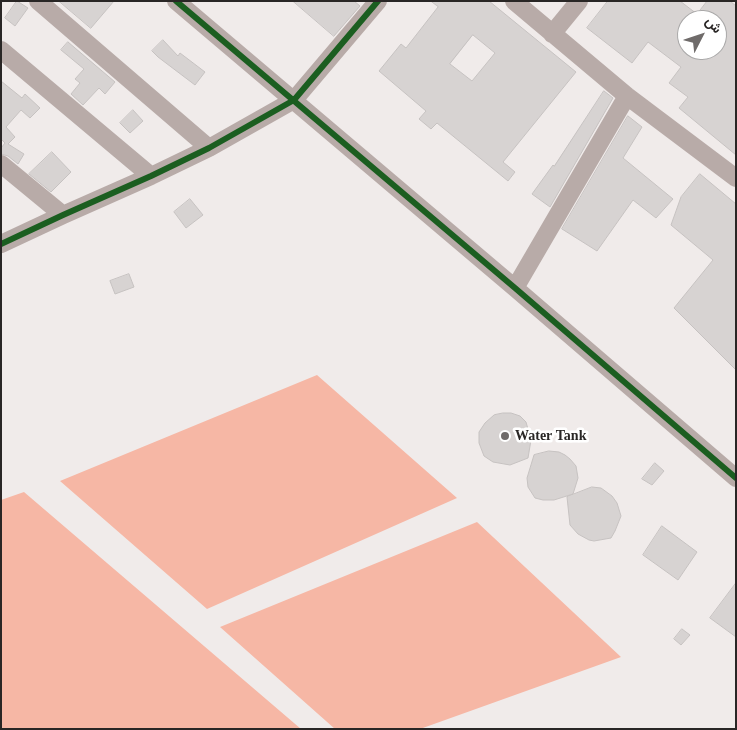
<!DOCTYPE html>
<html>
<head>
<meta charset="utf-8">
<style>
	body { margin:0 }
	#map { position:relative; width:737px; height:730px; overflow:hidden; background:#f0ebea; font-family:Georgia,Vazirmatn,serif }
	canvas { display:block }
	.frame { position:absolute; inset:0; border:2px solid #292625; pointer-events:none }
	.north { position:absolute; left:677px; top:10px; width:50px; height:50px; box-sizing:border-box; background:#fff; border:1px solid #a9a8a8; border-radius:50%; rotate:49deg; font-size:14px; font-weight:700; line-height:20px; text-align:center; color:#292625 }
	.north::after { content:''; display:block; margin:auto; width:18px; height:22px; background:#6f6b6a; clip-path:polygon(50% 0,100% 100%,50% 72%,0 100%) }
</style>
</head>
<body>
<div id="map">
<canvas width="737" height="730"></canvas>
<div class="frame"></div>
<div class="north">ش</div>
</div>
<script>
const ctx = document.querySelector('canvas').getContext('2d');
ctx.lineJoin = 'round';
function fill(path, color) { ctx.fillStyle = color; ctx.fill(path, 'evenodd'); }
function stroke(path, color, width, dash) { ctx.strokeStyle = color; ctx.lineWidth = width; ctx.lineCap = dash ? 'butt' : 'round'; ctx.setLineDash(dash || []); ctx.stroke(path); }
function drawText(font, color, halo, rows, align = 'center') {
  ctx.font = font + ' Georgia,serif'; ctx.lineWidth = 5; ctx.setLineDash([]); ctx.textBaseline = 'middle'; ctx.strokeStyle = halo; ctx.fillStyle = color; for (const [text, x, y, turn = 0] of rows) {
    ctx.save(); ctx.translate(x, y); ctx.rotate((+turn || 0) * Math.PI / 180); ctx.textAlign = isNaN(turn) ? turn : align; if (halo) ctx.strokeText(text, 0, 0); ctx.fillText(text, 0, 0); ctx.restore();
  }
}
const water = new Path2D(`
	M317,375L457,498L207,609L60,481Z
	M24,492L301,729H1V500Z
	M477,522L621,657L420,729H335L220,627Z`);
const building = new Path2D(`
	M17,1L28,8L15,26L5,18Z
	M59,1H114L91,28Z
	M293,1H354L360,6L334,36Z
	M431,1H489L576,72L503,162L515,172L508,181L437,123L431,129L419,119L426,111L379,71L401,44L406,48L438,7ZM473,35L495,53L472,81L450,64Z
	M608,1H680L697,14L707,1H730L736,6V155L679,108L688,97L669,83L681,67L648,42L632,63L587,28ZM687,20H717V50H687Z
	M163,40L178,56L180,53L205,72L195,85L158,57L152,51Z
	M68,42L115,82L105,94L99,88L83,105L71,94L80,83L75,79L84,69L61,50Z
	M1,81L22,98L25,94L40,108L30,118L21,110L6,127L15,137L8,144L24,154L18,164L8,156L1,154V148L5,143L1,139Z
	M604,91L613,98L550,207L532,194L553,165L554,166Z
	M133,110L143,121L130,133L120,123Z
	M628,116L642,127L623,158L673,199L656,218L633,200L597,251L562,229Z
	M52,152L71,172L51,192L29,174Z
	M700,174L736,204V370L674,308L713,260L671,225L681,197Z
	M190,199L203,215L186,228L174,212Z
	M129,274L134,287L115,294L110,281Z
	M503,413H511L520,416L526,422L531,440L528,458L510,465L493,462L484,456L479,443V432L485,423L494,415Z
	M549,451L559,452L565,455L570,459L576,466L578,478L573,494L554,500H543L535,498L528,487L527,478L534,455Z
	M655,463L664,471L652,485L642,479Z
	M592,487L601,488L612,496L617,503L621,516L615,531L611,538L594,541L589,540L578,534L570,525L567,497Z
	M662,526L697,552L678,580L643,555Z
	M736,583V637L710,618Z
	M682,629L690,635L681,645L674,639Z`);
const minor = new Path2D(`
	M38,1L209,148
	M176,1L515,288L736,478
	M514,1L627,96L736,178
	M552,34L579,1
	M1,50L151,176
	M1,164L63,215
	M1,244L63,215L151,176L209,148L294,100L378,1
	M515,288L627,96`);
const cycleway = new Path2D(`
	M176,1L515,288L736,478
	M1,244L63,215L151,176L209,148L294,100L378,1`);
const markers = [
	[505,436,5,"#6f6b6a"]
];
const poiNames = [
	["Water Tank",515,436]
];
fill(water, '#f6b7a5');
fill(building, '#d7d3d2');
stroke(building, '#c6c2c1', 1);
stroke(minor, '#b8aba8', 18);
stroke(cycleway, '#1b5e20', 6);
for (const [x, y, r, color] of markers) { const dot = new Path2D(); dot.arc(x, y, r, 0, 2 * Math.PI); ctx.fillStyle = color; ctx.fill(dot); stroke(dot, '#fff', 2); }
drawText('bold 14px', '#292625', '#fff', poiNames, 'left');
</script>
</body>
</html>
